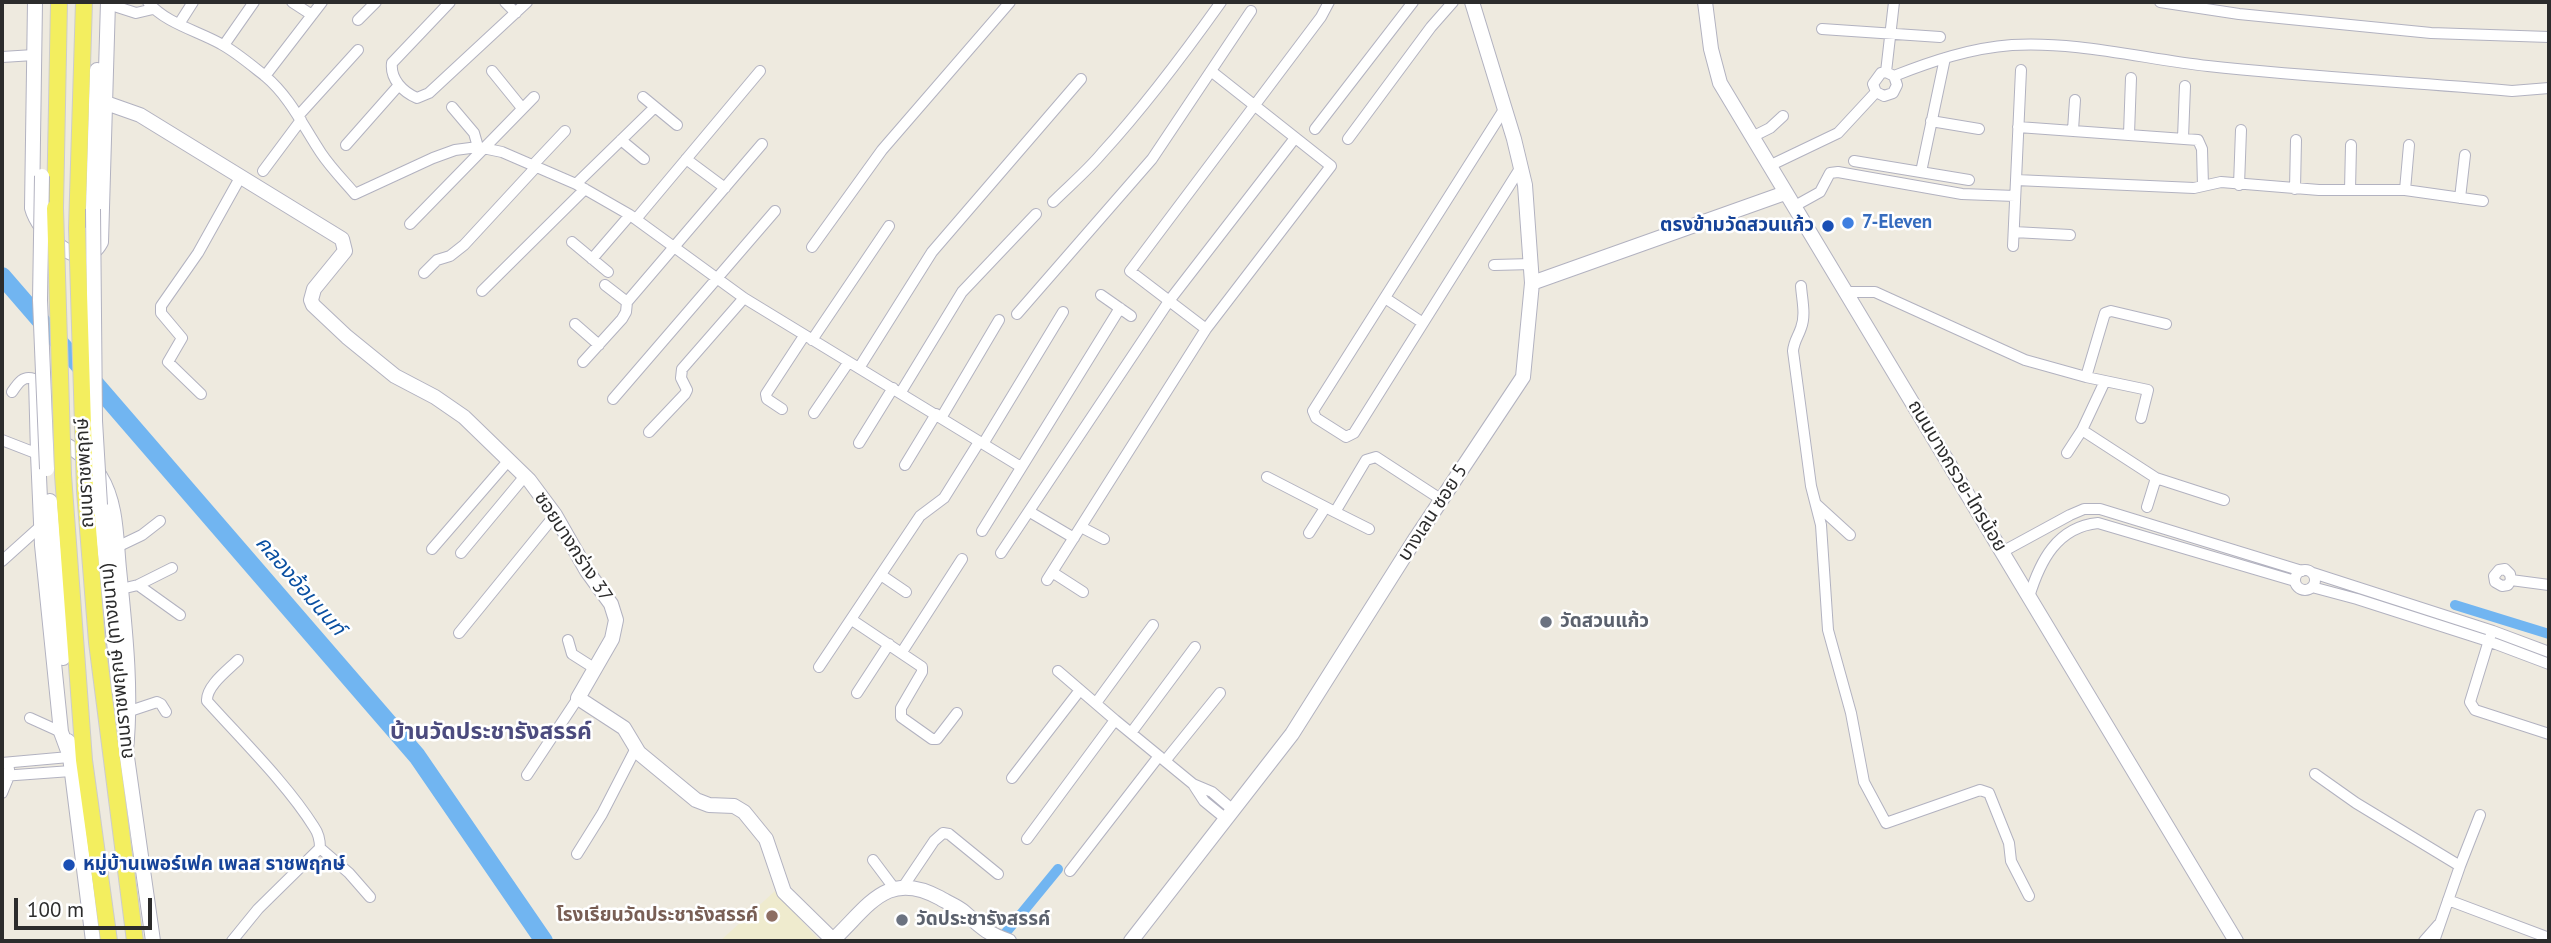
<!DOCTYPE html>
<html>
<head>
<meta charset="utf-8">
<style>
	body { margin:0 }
	#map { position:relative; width:2551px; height:943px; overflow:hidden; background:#eeeadf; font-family:"PT Sans",sans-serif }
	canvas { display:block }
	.frame { position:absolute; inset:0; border:4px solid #2c2c2c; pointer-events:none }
	.scale { position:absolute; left:14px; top:898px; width:138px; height:32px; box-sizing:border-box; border:4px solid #2c2c2c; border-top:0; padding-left:9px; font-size:21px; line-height:24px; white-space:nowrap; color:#2c2c2c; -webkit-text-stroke:5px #fff; paint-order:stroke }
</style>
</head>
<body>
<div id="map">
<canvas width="2551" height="943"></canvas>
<div class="frame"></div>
<div class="scale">100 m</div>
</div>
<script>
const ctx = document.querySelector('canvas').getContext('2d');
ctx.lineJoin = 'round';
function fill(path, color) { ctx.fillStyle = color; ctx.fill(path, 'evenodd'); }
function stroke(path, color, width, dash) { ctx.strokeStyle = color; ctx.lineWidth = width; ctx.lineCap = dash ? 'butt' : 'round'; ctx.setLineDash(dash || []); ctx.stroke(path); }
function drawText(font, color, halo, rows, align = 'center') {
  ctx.font = font + ' "PT Sans","Noto Sans Thai",sans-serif'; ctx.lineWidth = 5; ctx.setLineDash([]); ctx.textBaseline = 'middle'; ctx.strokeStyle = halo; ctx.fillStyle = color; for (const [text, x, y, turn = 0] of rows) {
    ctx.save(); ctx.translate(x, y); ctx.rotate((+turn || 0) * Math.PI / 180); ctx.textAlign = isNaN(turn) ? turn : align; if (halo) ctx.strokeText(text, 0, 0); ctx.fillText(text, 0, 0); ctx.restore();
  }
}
const education = new Path2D(`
	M775,891L819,940L720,941Z`);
const canal = new Path2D(`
	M2455,605L2549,634
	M999,941L1058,869`);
const river = new Path2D(`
	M2,276L417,756L544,941`);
const street = new Path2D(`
	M148,2C165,23 198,31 221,44C236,52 251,65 265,76C290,97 303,126 321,153C331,168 344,181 355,194L433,158L455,150L478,147L502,152L576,184L630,215L744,298L1021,467
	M292,2L312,15
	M450,2L392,63C390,79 403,92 417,98L429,93L527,2
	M505,2L516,13
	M2160,2L2239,14L2431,33L2549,37
	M108,4L136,13L153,9
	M358,20L376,2
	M179,24L193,2
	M1822,29L1940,37
	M224,45L254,2
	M2,57L34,55
	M492,71L522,108
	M1886,72L1894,2
	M265,76L322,2
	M1894,76L1897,85L1893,93L1884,96L1876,92L1873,84L1881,73L1886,72L1894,76C1932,61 1971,48 2012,45C2076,41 2145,59 2208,66C2309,77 2411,82 2512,91L2549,88
	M643,97L677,125
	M452,107L474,133L478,147
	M1505,108L1313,411L1316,418L1346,437L1354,433L1521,167
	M299,115L358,50
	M1931,121L1979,129
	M2018,127L2198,140L2202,149L2203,186
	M1315,129L1413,2
	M2073,130L2075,100
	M2129,134L2131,78
	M1752,137L1770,128L1783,116
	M2183,138L2185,86
	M1348,139L1431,27L1453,2
	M621,140L644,159
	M346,145L399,85
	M686,159L725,188
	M1854,161L1969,180
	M533,165L565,131
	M1769,166L1838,133L1876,92
	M263,171L301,120
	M1921,172L1945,58
	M2016,180L2194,188L2221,182L2319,190H2405L2483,201
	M576,184L655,107
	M2239,185L2241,130
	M2295,189L2296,140
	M2350,190L2351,145
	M2405,190L2409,145
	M2460,198L2465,155
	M1053,202C1069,186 1087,171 1102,153C1145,106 1184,54 1221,2
	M1793,207L1820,192L1830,173L1838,172L1962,194L2015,196
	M636,219L760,71
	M410,224L534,97
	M2014,232L2070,235
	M572,242L608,272
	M2013,246L2021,70
	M812,247L882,150L1010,2
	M592,259L630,215
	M1494,265L1532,264
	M424,273L437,260L450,256L464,245L536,167
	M605,285L627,302
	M1801,286C1802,300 1806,315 1801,328C1798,337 1794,341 1793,351L1811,486L1821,525L1828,630L1851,713L1864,782L1886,823L1980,790L1989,793L2009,843L2011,861L2029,896
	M482,291L585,189
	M1845,292H1875L2025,360L2086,377L2148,390L2141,418
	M1101,295L1131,316
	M1385,298L1423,323
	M1017,314L1152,159L1251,11
	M575,324L599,345
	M1206,329L1130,271L1321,17L1329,2
	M812,340L889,226
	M583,362L622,319L626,312L627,302L762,144
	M859,368L932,252L1081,79
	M2086,377L2105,313L2111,311L2166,324
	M12,392C18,383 23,375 34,379L36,453
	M901,392L962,292L1036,214
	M201,394L168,362L182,338L161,313V306L198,253L241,176
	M613,399L775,211
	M782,409L767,399L766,394L804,336
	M814,413L848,363
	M941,418L999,320
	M2082,430L2156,478L2224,500
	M649,432L685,394L687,390L681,378L682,369L744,298
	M2,440L38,454
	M859,443L893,388
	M983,444L1063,312
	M2067,453L2082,430L2105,381
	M905,465L936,414
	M1267,477L1335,512L1366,460L1376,457L1442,500
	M1816,504L1850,535
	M2147,507L2156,478
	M1030,512L1074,538
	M1335,512L1369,529
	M1081,527L1104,539
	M982,531L1120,308
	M1309,533L1325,508
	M117,547L142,535L160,521
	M432,549L509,460
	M2002,552L2070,515L2084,509H2100L2302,571
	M461,553L525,476
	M1001,553L1169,301L1295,138
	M2,561L42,525
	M2295 580a10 10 0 1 1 20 0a10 10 0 1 1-20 0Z
	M1052,572L1083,592
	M2313,573L2493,631L2549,652
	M881,575L906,592
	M1047,580L1206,329L1331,166L1211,71
	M2511,580L2510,574L2505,569L2499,570L2494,576L2495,582L2502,586L2508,585L2511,580L2549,585
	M138,585L180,615
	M2312,587L2357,599L2488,641L2549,664
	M121,589L138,585L172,568
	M2029,597C2040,561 2057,527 2098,523L2295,581
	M852,620L922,667V672L901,708V717L932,739H937L957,713
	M459,633L555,515
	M2490,637L2470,702L2475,710L2549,734
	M568,640L572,654L594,668
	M902,652L962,559
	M819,667L920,516L944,498L979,442
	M1058,671L1115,720
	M857,693L889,644
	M1096,703L1153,625
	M130,711L157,702L161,704L166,712
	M30,718L61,732
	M1131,733L1195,647
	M1165,761L1220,693
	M2,763L69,757
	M2315,774L2356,803L2460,866
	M527,775L578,698
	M2,776L71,771
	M1012,778L1080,690
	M1193,784L1204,801L1226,819
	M2,793L9,776V769
	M1027,839L1115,720L1193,784L1212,792L1233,810
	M320,848L349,873L370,897
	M577,854L602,814L635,750
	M873,860L894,888
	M1070,871L1159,756
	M903,887L934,841L943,833L949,834L998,874
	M2448,900L2549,938
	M232,941L258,909L320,848C320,840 319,834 314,827C287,784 242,740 207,701C206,686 228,670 238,660
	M2424,941L2439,924
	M2434,941L2460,866L2480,815`);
const secondary = new Path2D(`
	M35,2L32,208C38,232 82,278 101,242L108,2
	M1705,2L1711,49L1720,83L2236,941
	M106,103L140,115L342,239L345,251L314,289L311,300L313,305L347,337L395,376L435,397L464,417L529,480L555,515L587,571L611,604L616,620L612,639L578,698L624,728L639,753L696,800L709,805L734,806L744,812L766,839L784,892L833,940C869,906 887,869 940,898C948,903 957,906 964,912C981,927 986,933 1009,941
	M93,209L97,70
	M1532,283L1785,193
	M50,501L63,658
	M100,505L119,691
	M68,741L93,941
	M125,743L153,941
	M68,751L61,732L42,545L38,454L43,444L55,440C73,447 91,460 100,476C117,503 116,539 119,569C125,629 132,690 126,750
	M1131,941L1292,734L1414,541L1523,377L1532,283L1525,185L1514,139L1472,2`);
const primary = new Path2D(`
	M55,208L59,2
	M77,228L84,2
	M63,475L84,760L109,941
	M85,491L97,642L135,941`);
const secondaryBridge = new Path2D(`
	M42,176L40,300L47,469
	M93,209L95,421L100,505`);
const primaryBridge = new Path2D(`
	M55,208L63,475
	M77,228L85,491`);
const markers = [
	[1848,223,7,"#3f7fe0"],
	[1828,226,7,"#1a4fb4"],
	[1546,622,7,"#6b7280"],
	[69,865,7,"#1a4fb4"],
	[772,916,7,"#8d6e63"],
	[902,920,7,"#6b7280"]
];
const shopNames = [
	["7-Eleven",1862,223]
];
const transitNames = [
	["ตรงข้ามวัดสวนแก้ว",1814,226],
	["หมู่บ้านเพอร์เฟค เพลส ราชพฤกษ์",83,865,"left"]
];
const streetNames = [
	["ถนนราชพฤกษ์",85,473,-93],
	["ถนนบางกรวย-ไทรน้อย",1957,476,59],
	["บางเลน ซอย 5",1433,513,-57],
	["ซอยบางกร่าง 37",573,547,57],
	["ถนนราชพฤกษ์ (ทางขนาน)",117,661,-96]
];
const worshipNames = [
	["วัดสวนแก้ว",1560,622],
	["วัดประชารังสรรค์",916,920]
];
const educationNames = [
	["โรงเรียนวัดประชารังสรรค์",758,916]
];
const waterNames = [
	["คลองอ้อมนนท์",300,586,49]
];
const quarterNames = [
	["บ้านวัดประชารังสรรค์",491,732]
];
fill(education, '#efebce');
stroke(canal, '#71b5f1', 10);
stroke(river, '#71b5f1', 18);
stroke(street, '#b2b2c0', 12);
stroke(secondary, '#b2b2c0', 16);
stroke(primary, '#ccc', 18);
stroke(street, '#fff', 10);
stroke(secondary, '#fff', 14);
stroke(primary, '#f3ee5f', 16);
stroke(secondaryBridge, '#b2b2c0', 16, []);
stroke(primaryBridge, '#ccc', 18, []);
stroke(secondaryBridge, '#fff', 14);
stroke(primaryBridge, '#f3ee5f', 16);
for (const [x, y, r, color] of markers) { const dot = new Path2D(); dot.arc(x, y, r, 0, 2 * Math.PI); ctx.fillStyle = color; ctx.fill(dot); stroke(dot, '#fff', 2.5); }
drawText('bold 19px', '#366cbe', '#fff', shopNames, 'left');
drawText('bold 19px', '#164399', '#fff', transitNames, 'right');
drawText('19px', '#2c2c2c', '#fff', streetNames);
drawText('bold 19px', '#5b616d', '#fff', worshipNames, 'left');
drawText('bold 19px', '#785e54', '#fff', educationNames, 'right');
drawText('italic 21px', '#0b50a1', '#fff', waterNames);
drawText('bold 23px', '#4c4b7e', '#fff', quarterNames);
</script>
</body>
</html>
